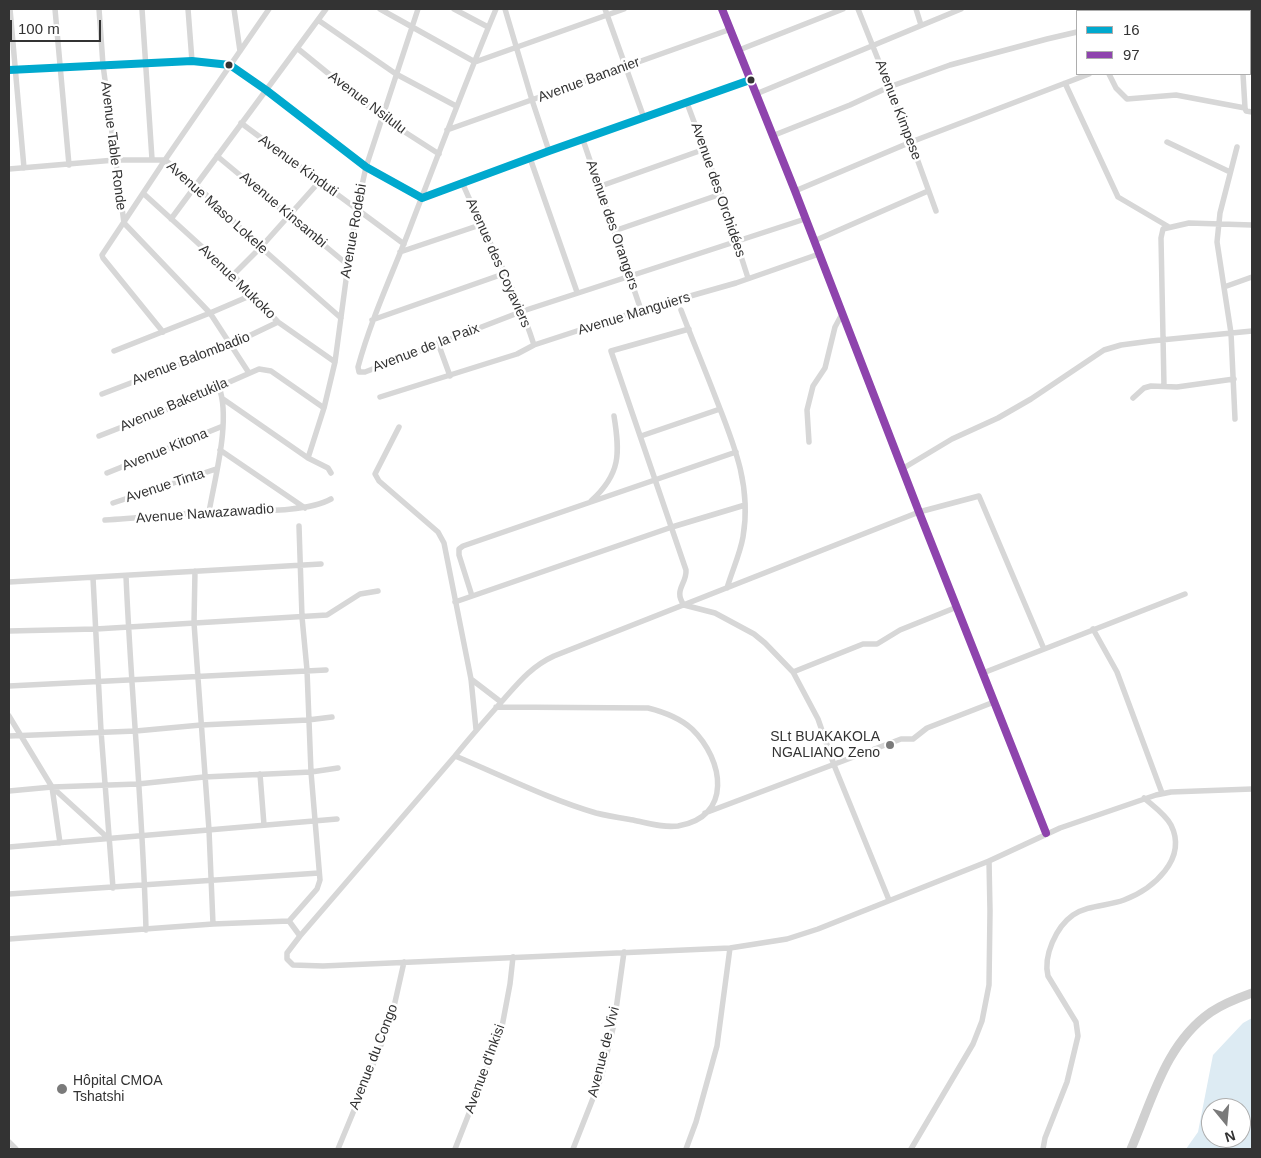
<!DOCTYPE html>
<html>
<head>
<meta charset="utf-8">
<style>
	body { margin:0 }
	#map { position:relative; width:1261px; height:1158px; overflow:hidden; background:#fff; font-family:Arial,sans-serif }
	canvas { display:block }
	.frame { position:absolute; inset:0; border:10px solid #333; pointer-events:none }
	.legend { position:absolute; left:1076px; top:10px; width:175px; height:65px; box-sizing:border-box; background:#fff; border:1px solid #adadad; margin:0; padding:6px 9px; list-style:none; font-size:15px; color:#333 }
	.legend li { display:flex; align-items:center; gap:10px; height:25px }
	.legend b { width:25px; border:1px solid #adadad }
	.north { position:absolute; left:1201px; top:1098px; width:50px; height:50px; box-sizing:border-box; background:#fff; border:1px solid #adadad; border-radius:50%; rotate:163deg; font-size:14px; font-weight:700; line-height:20px; text-align:center; color:#333 }
	.north::after { content:''; display:block; margin:auto; width:18px; height:22px; background:#7a7a7a; clip-path:polygon(50% 0,100% 100%,50% 72%,0 100%) }
	.scale { position:absolute; left:10px; top:20px; width:91px; height:22px; box-sizing:border-box; border:2px solid #333; border-top:0; padding-left:6px; font-size:15px; line-height:18px; white-space:nowrap; color:#333; -webkit-text-stroke:4px #fff; paint-order:stroke }
</style>
</head>
<body>
<div id="map">
<canvas width="1261" height="1158"></canvas>
<div class="frame"></div>
<ul class="legend">
<li><b style="height:6px;background:#00a9ce"></b>16</li>
<li><b style="height:6px;background:#8e44ad"></b>97</li>
</ul>
<div class="north">N</div>
<div class="scale">100 m</div>
</div>
<script>
const ctx = document.querySelector('canvas').getContext('2d');
ctx.lineJoin = 'round';
function fill(path, color) { ctx.fillStyle = color; ctx.fill(path, 'evenodd'); }
function stroke(path, color, width, dash) { ctx.strokeStyle = color; ctx.lineWidth = width; ctx.lineCap = dash ? 'butt' : 'round'; ctx.setLineDash(dash || []); ctx.stroke(path); }
function drawText(font, color, halo, rows, align = 'center') {
  ctx.font = font + ' Arial,sans-serif'; ctx.lineWidth = 5; ctx.setLineDash([]); ctx.textBaseline = 'middle'; ctx.strokeStyle = halo; ctx.fillStyle = color; for (const [text, x, y, turn = 0] of rows) {
    ctx.save(); ctx.translate(x, y); ctx.rotate((+turn || 0) * Math.PI / 180); ctx.textAlign = isNaN(turn) ? turn : align; if (halo) ctx.strokeText(text, 0, 0); ctx.fillText(text, 0, 0); ctx.restore();
  }
}
const water = new Path2D(`
	M1252,1018V1149H1186L1198,1132L1213,1055L1243,1023ZM1211,1108H1241V1138H1211Z`);
const street = new Path2D(`
	M10,9L24,168
	M55,9L69,165
	M99,9L103,65L124,223L210,313L249,373
	M142,9L152,159
	M188,9L192,61
	M234,9L240,51
	M380,9L475,62L624,9
	M454,9L488,27
	M496,9C466,81 438,155 410,228C392,275 371,319 358,367L359,372H365L523,311L805,219
	M505,9L532,100L549,151
	M605,9L644,118
	M722,9L795,191L919,512L1046,833
	M858,9L911,142L936,211
	M916,9L921,25
	M1227,9L1228,11
	M1119,11L1122,9
	M1240,11L1248,9
	M318,20L396,74L456,106
	M297,48L383,118L439,154
	M739,50L843,9
	M9,70L192,61L230,65L266,90L366,167L422,198L549,151L750,80
	M1109,74L1116,88L1127,99L1176,95L1245,108
	M1243,74L1245,108L1246,111L1252,112
	M1065,83L1118,197L1169,227
	M756,94L961,9
	M687,103L721,194L748,278
	M241,123L404,244
	M447,130L731,29
	M772,136L850,105L889,87L950,65L1047,39L1077,32
	M583,140L641,310
	M1167,142L1230,172
	M217,156L348,265
	M530,158L577,292
	M9,169L115,160H165L197,186L257,244L341,318
	M462,182C485,237 516,288 534,345
	M598,187L705,149
	M795,191L911,142L1089,74
	M144,194L233,275L278,322L335,362
	M171,219L326,9
	M614,231L721,194
	M814,241L928,191
	M400,252L480,225
	M233,275L261,247L319,182
	M1224,287L1252,277
	M681,310C692,339 704,367 715,396C733,442 752,485 743,537C740,554 732,571 727,588
	M372,320L506,273
	M689,329L611,351L686,570C687,584 673,590 684,605L715,613L754,634L765,643L793,672L818,719L834,765L889,900
	M163,332L103,258L102,255L165,160L269,9
	M438,343L450,376
	M114,351L210,313L252,295
	M1164,386L1161,238L1163,229L1189,223L1252,225
	M102,394L230,345L278,322
	M380,397L517,354L534,345L641,310L736,283L819,254
	M1133,398L1144,388L1151,386L1177,387L1234,379
	M223,399L308,458L328,468L331,473
	M1235,419L1231,333L1217,242L1220,213L1237,147
	M399,427L375,474L379,481L438,532L444,543L471,679L476,729
	M99,436L168,409L259,369L271,371L324,408
	M641,436L720,409
	M809,442L807,410L813,386L825,368L835,327L842,314
	M220,450L305,508
	M308,458L324,408L335,362L348,265L357,208L366,167L418,9
	M902,469L952,439L998,418L1031,399L1104,350L1121,345L1151,341L1252,331
	M107,473L223,426
	M591,501C621,474 620,453 614,416
	M113,503L216,469
	M209,512C215,477 231,420 219,387
	M105,520C140,518 174,514 209,512C241,510 305,514 331,499
	M299,526L302,617L307,670L311,772L320,880L317,889L289,921L300,936
	M195,571L194,623L209,830L213,924
	M126,576C131,694 143,811 146,930
	M93,578L101,731L113,888
	M9,582L321,564
	M472,596L459,555V549L463,546L736,452
	M455,602L672,527L745,505
	M1093,629L1117,672L1162,793
	M9,631L96,629L327,615L360,594L378,591
	M1044,649L979,496L919,512L554,656C532,666 519,682 504,699C487,718 471,736 455,756L300,936L287,953V959L293,965L323,966L730,948L787,939L818,929L989,861L1060,828L1156,795L1171,792L1252,789
	M793,672L863,644H877L900,630L957,607
	M983,673L1185,594
	M471,679L501,702
	M9,686L326,670
	M9,716L52,787L109,839
	M9,736L136,731L201,725L308,720L332,717
	M455,756C501,775 548,799 596,813C608,816 621,818 633,820C648,823 663,828 678,826C733,817 724,760 692,729C680,718 664,712 648,708L496,707
	M260,774L264,825
	M52,787L60,843
	M9,791L52,787L138,784L204,777L311,772L338,768
	M705,813L901,739H913L927,728L994,702
	M9,847L337,819
	M9,894L319,873
	M9,939L213,924L289,921
	M9,1142L16,1149
	M338,1149L381,1045L393,1011L404,962
	M455,1149L501,1032L510,984L513,957
	M573,1149L601,1078L614,1024L624,952
	M686,1149L696,1122L717,1046L730,948
	M911,1149L973,1044L982,1021L989,985L990,911L989,861
	M1043,1149L1045,1138L1067,1082L1078,1036L1076,1022L1048,976C1043,956 1056,927 1073,915C1088,905 1108,906 1124,900C1153,889 1188,859 1171,825C1165,814 1153,806 1144,798`);
const secondary = new Path2D(`
	M1131,1149C1152,1101 1165,1044 1211,1012C1223,1004 1238,998 1252,993`);
const bus1 = new Path2D(`
	M9,70L192,61L230,65L266,90L366,167L422,198L549,151L750,80`);
const bus2 = new Path2D(`
	M722,9L795,191L919,512L1046,833`);
const markers = [
	[229,65,4.5,"#333"],
	[751,80,4.5,"#333"],
	[890,745,5,"#7a7a7a"],
	[62,1089,6,"#7a7a7a"]
];
const streetNames = [
	["Avenue Bananier",589,80,-20],
	["Avenue Nsilulu",367,103,37],
	["Avenue Kimpese",898,110,69],
	["Avenue Table Ronde",113,146,83],
	["Avenue Kinduti",298,166,36],
	["Avenue des Orchidées",718,190,71],
	["Avenue Maso Lokele",217,208,42],
	["Avenue Kinsambi",283,210,40],
	["Avenue des Orangers",612,225,71],
	["Avenue Rodebi",354,231,-80],
	["Avenue des Coyaviers",498,263,66],
	["Avenue Mukoko",237,282,44],
	["Avenue Manguiers",634,314,-17],
	["Avenue de la Paix",426,348,-21],
	["Avenue Balombadio",191,359,-21],
	["Avenue Baketukila",174,405,-23],
	["Avenue Kitona",165,450,-22],
	["Avenue Tinta",165,486,-18],
	["Avenue Nawazawadio",205,514,-4],
	["Avenue de Vivi",604,1052,-76],
	["Avenue du Congo",374,1057,-69],
	["Avenue d'Inkisi",485,1069,-70]
];
const poiNames = [
	["SLt BUAKAKOLA",880,737],
	["NGALIANO Zeno",880,753],
	["Hôpital CMOA",73,1081,"left"],
	["Tshatshi",73,1097,"left"]
];
fill(water, '#ddebf3');
stroke(street, '#d7d7d7', 5.5);
stroke(secondary, '#d0d0d0', 9);
stroke(bus1, '#00a9ce', 8);
stroke(bus2, '#8e44ad', 8);
for (const [x, y, r, color] of markers) { const dot = new Path2D(); dot.arc(x, y, r, 0, 2 * Math.PI); ctx.fillStyle = color; ctx.fill(dot); stroke(dot, '#fff', 2); }
drawText('14px', '#333', '#fff', streetNames);
drawText('14px', '#333', '#fff', poiNames, 'right');
</script>
</body>
</html>
